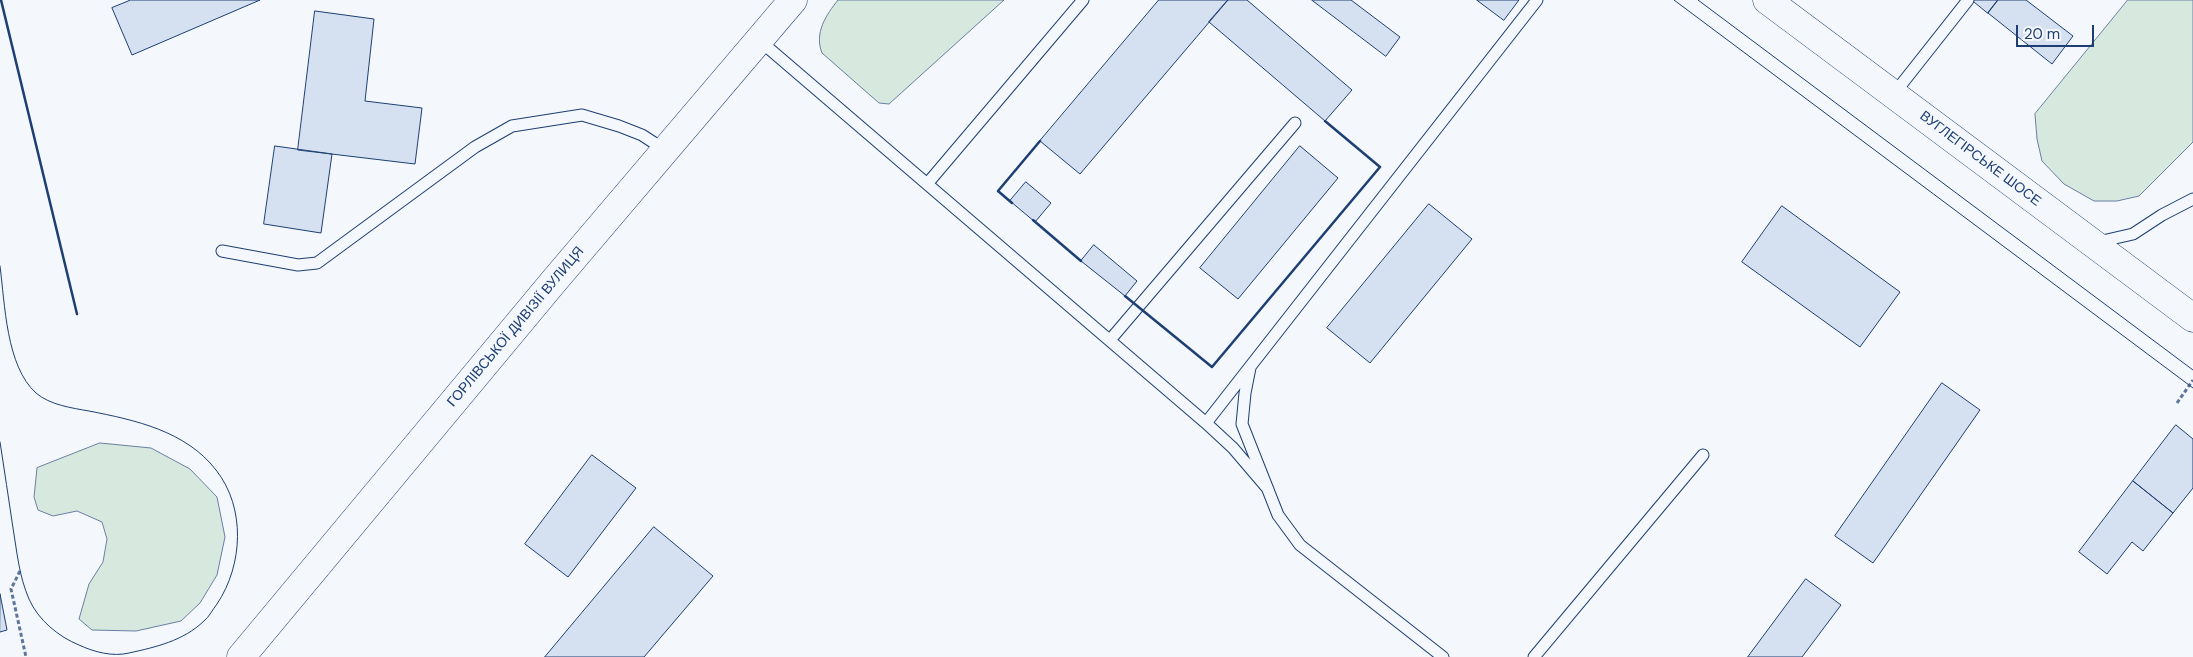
<!DOCTYPE html>
<html>
<head>
<meta charset="utf-8">
<style>
	body { margin:0 }
	#map { position:relative; width:2193px; height:657px; overflow:hidden; background:#f4f7fb; font-family:"DM Sans",sans-serif }
	canvas { display:block }
	.scale { position:absolute; left:2016px; top:25px; width:78px; height:22px; box-sizing:border-box; border:2px solid #1d3f73; border-top:0; padding-left:6px; font-size:15px; line-height:18px; white-space:nowrap; color:#1d3f73; -webkit-text-stroke:4px #f4f7fb; paint-order:stroke }
</style>
</head>
<body>
<div id="map">
<canvas width="2193" height="657"></canvas>
<div class="scale">20 m</div>
</div>
<script>
const ctx = document.querySelector('canvas').getContext('2d');
ctx.lineJoin = 'round';
function fill(path, color) { ctx.fillStyle = color; ctx.fill(path, 'evenodd'); }
function stroke(path, color, width, dash) { ctx.strokeStyle = color; ctx.lineWidth = width; ctx.lineCap = dash ? 'butt' : 'round'; ctx.setLineDash(dash || []); ctx.stroke(path); }
function drawText(font, color, halo, rows, align = 'center') {
  ctx.font = font + ' "DM Sans",sans-serif'; ctx.lineWidth = 4; ctx.setLineDash([]); ctx.textBaseline = 'middle'; ctx.strokeStyle = halo; ctx.fillStyle = color; for (const [text, x, y, turn = 0] of rows) {
    ctx.save(); ctx.translate(x, y); ctx.rotate((+turn || 0) * Math.PI / 180); ctx.textAlign = isNaN(turn) ? turn : align; if (halo) ctx.strokeText(text, 0, 0); ctx.fillText(text, 0, 0); ctx.restore();
  }
}
const green = new Path2D(`
	M838,0H1004L889,104L879,103L822,53C814,33 826,15 838,0Z
	M2128,0H2193V142L2139,196L2117,201H2094L2064,184L2042,161L2037,139L2035,114Z
	M100,443L151,448L190,469L217,497L225,537L217,575L200,603L181,621L136,631L92,630L79,619L89,584L103,562L107,539L102,522L77,511L53,516L38,510L34,497L37,468Z`);
const building = new Path2D(`
	M131,0H260L132,55L112,8Z
	M1159,0H1228L1080,174L1040,141Z
	M1228,0H1247L1352,90L1325,121L1209,22Z
	M1312,0H1351L1400,37L1386,56Z
	M1477,0H1519L1504,20Z
	M1972,0H1998L1988,13Z
	M1998,0H2026L2073,36L2052,64L1988,13Z
	M315,11L374,19L365,101L422,108L415,164L298,150Z
	M275,146L332,154L321,233L264,224Z
	M1300,146L1338,178L1238,299L1200,268Z
	M1026,182L1051,203L1035,222L1010,201Z
	M1429,204L1472,239L1370,363L1327,328Z
	M1782,206L1900,292L1860,347L1742,262Z
	M1094,245L1137,281L1125,296L1081,261Z
	M1942,383L1980,410L1873,563L1835,536Z
	M2176,425L2193,439V488L2173,513L2133,481Z
	M592,455L636,488L568,577L525,544Z
	M2133,481L2173,513L2143,551L2132,542L2107,574L2079,552Z
	M654,527L713,576L644,657H545Z
	M1806,579L1841,605L1802,657H1748Z
	M0,594L7,630L0,632Z`);
const path = new Path2D(`
	M2177,403L2193,380
	M20,571L11,589L26,657`);
const lane = new Path2D(`
	M759,40L1206,423L1233,448L1268,489
	M1893,95L1968,0
	M927,184L1083,0
	M2098,242L2133,234L2162,215L2193,199
	M222,251L298,265L317,263L475,147L512,126L582,115L619,126L642,135L665,150
	M1110,340L1295,123
	M1250,368L1245,393L1242,424L1278,515L1300,545L1443,657
	M1206,423L1537,0
	M1534,657L1703,455`);
const secondary = new Path2D(`
	M1767,0L2193,318
	M241,657L554,281L793,0`);
const tram = new Path2D(`
	M1674,0L2193,388
	M1698,0L2193,370
	M0,266C5,304 6,366 36,393C50,405 72,408 89,411C135,420 186,431 216,470C246,508 243,565 217,604C213,609 209,617 204,621C183,641 156,647 129,653C113,657 94,652 79,645C59,637 38,620 29,599C19,576 17,552 13,528C9,499 4,470 0,442`);
const wall = new Path2D(`
	M1,0L77,314
	M1012,203L998,191L1040,141
	M1033,220L1081,261
	M1125,296L1212,367L1380,167L1325,121`);
const streetNames = [
	["ВУГЛЕГІРСЬКЕ ШОСЕ",1980,159,37],
	["ГОРЛІВСЬКОЇ ДИВІЗІЇ ВУЛИЦЯ",516,327,-50]
];
fill(green, '#d7e8df');
stroke(green, '#687fa3', 1);
fill(building, '#d5e0f0');
stroke(building, '#1d3f73', 1);
stroke(lane, '#1d3f73', 13);
stroke(secondary, '#1d3f73', 29);
stroke(path, '#5e769c', 3, [4, 2.5]);
stroke(lane, '#f4f7fb', 11);
stroke(secondary, '#f4f7fb', 28);
stroke(tram, '#1d3f73', 1);
stroke(wall, '#1d3f73', 2.5);
drawText('14px', '#1d3f73', '#f4f7fb', streetNames);
</script>
</body>
</html>
